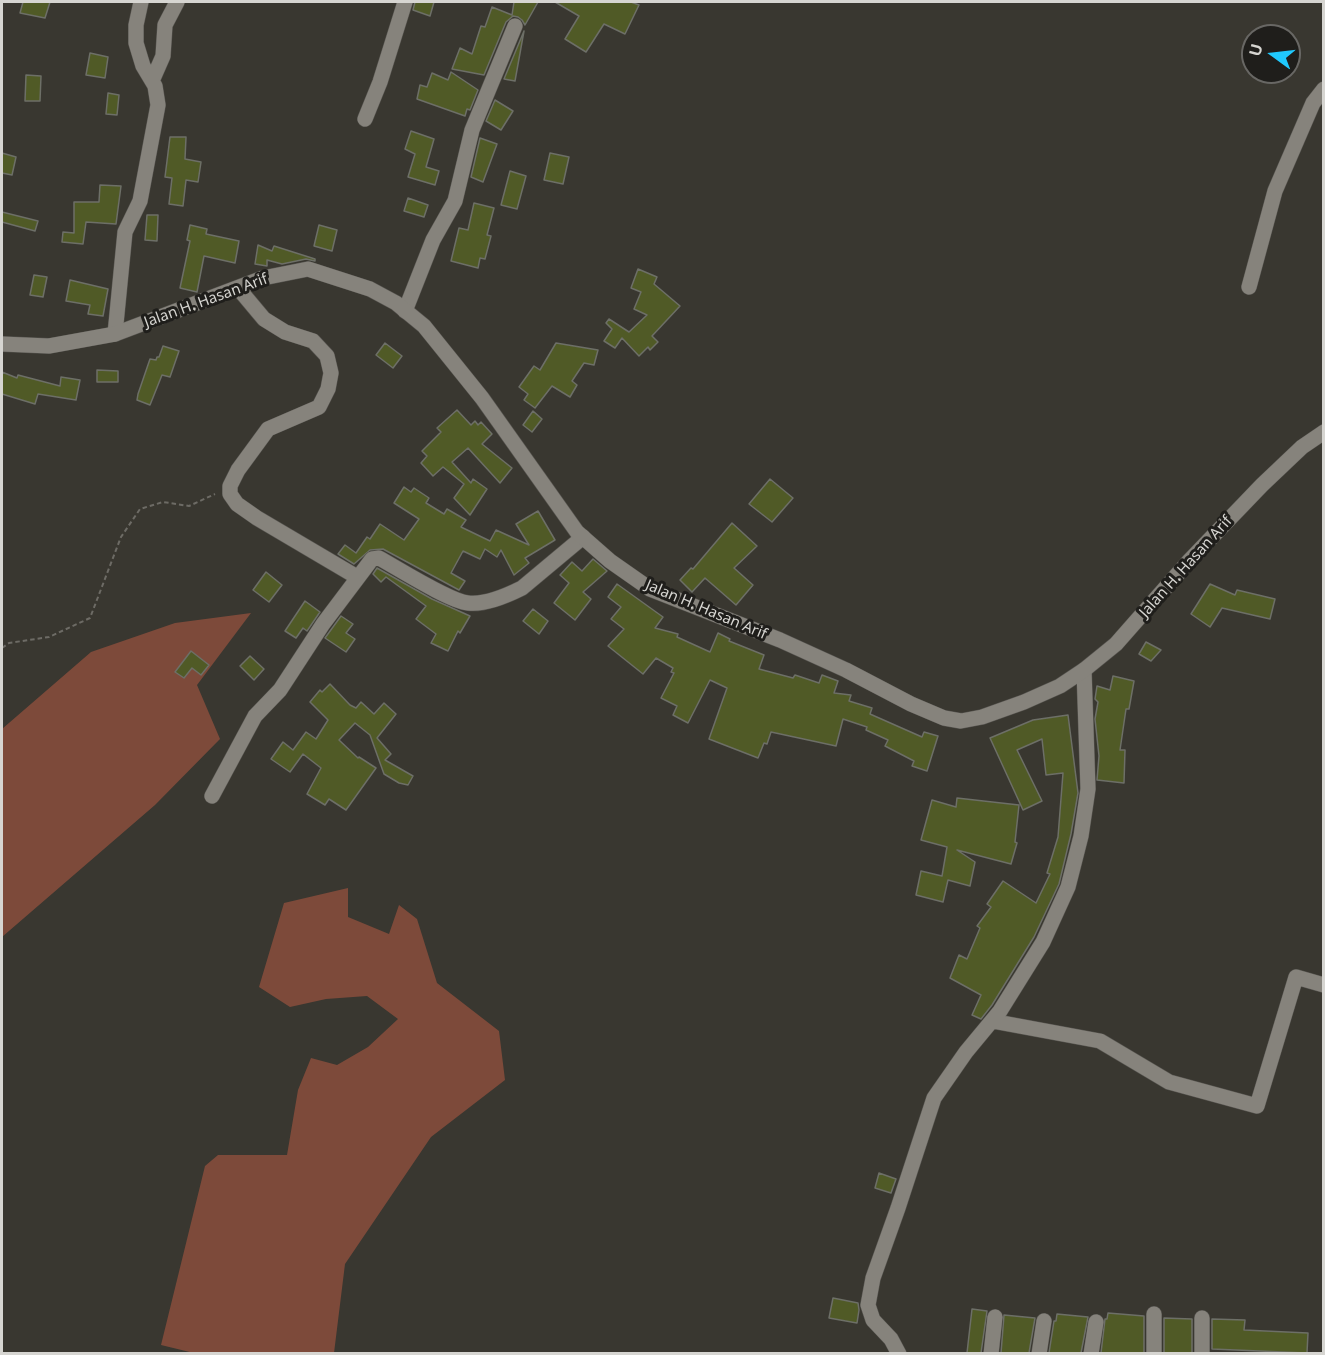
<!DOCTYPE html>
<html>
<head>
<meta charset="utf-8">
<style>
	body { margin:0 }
	#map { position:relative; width:1325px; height:1355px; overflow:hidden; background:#393730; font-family:"Noto Sans",sans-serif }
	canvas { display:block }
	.frame { position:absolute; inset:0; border:3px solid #d6d5d1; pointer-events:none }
	.north { position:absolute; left:1241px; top:24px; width:60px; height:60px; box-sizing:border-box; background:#1f1e1b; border:2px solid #686764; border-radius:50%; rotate:285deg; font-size:16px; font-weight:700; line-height:24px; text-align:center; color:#d6d5d1 }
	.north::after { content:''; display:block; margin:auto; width:21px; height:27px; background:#20c9fd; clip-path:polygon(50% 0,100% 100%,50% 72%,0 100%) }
</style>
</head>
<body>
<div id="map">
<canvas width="1325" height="1355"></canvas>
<div class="frame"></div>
<div class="north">U</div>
</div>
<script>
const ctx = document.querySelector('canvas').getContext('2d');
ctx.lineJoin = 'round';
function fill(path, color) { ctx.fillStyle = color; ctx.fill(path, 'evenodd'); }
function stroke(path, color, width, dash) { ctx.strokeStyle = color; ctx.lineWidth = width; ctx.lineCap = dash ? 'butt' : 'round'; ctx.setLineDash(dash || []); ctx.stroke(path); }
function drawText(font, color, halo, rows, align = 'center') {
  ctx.font = font + ' "Noto Sans",sans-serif'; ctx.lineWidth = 6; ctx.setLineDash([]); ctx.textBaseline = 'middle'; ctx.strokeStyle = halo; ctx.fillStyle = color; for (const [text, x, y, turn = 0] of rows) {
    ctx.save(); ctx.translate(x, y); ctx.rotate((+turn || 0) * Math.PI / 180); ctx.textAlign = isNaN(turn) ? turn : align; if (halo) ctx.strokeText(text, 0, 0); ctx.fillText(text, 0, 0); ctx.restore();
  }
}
const green = new Path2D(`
	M251,613L197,685L220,739L155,805L2,937V729L91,652L175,623Z
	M348,888V917L389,934L399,905L417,919L437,983L499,1031L505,1080L431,1137L345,1264L334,1353L198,1354L161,1345L205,1166L218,1155H287L298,1090L311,1058L337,1065L368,1047L398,1019L367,996L326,999L290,1007L259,987L284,903Z`);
const building = new Path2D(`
	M23,2H50L45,18L20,13Z
	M415,2H434L430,16L413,10Z
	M514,2H538L525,25L522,20L518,17L513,16L506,22L484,75L452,69L460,48L472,54L481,26L485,27L492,7L512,15Z
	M555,2H631L639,5L625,34L604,24L586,52L565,39L579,16Z
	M524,31L515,81L504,79Z
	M90,53L108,57L105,78L86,75Z
	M451,72L478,90L470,110L467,109L465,116L417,99L420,85L427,87L432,73L448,80Z
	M26,75L41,76L40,101H25Z
	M108,93L119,95L117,115L106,114Z
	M495,100L513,111L501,130L486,121Z
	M411,131L434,139L426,167L439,171L435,185L408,177L415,154L405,149Z
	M170,137H186L185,159L201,162L198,182L186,180L183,206L169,204L172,178L165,177Z
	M480,138L497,144L483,182L471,177Z
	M2,153L16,157L12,175L2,173Z
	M550,153L569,157L563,184L544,180Z
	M510,171L526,176L517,209L501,205Z
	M100,185L121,186L116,224L86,222L83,244L62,242L63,232L74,233V202H99Z
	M408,198L428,205L424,217L404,211Z
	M474,203L494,208L487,235L491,236L485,259L480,258L478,268L451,261L459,228L468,230Z
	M2,212L38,221L35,231L2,222Z
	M147,215H158L157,241L145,240Z
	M190,225L207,229L206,234L239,241L235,263L204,256L197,292L180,288L190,241L187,240Z
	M319,225L337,230L332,251L314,246Z
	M258,245L272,251L274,246L315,259V261L306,259L282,264L267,260V266L255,264Z
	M638,269L657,277L654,284L680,306L652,336L658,342L650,350L648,347L639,356L622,338L615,348L604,341L612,329L606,323L609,319L629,332L647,315L634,309L641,292L631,288Z
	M34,275L47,277L43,297L30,295Z
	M70,280L108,289L103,316L88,314L90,305L66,301Z
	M385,343L402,356L393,368L376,355Z
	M556,343L598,350L594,365L584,363L572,381L577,385L570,397L552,386L535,408L524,400L528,394L519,387L534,366L540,370Z
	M163,346L179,351L170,377L162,375L150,405L137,400L138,394L150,359L156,360L157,357H159Z
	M97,370L118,371V382H97Z
	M2,372L17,378L18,375L60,386L61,377L80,380L76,400L38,394L35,404L2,394Z
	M457,410L471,425L475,421L478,425L481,422L492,434L482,444L512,468L500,483L468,448L452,462L471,483L473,479L487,489L470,515L454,498L464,484L443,467L433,476L421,463L427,456L422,451L441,432L437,428Z
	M533,411L542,419L532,432L523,425Z
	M770,479L793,498L772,522L749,504Z
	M404,487L411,492L414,488L429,498L426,503L444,514L447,509L466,520L461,527L490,541L496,530L529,545L516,524L538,511L555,540L525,558L529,563L514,575L501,550L497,557L485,549L480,559L463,551L451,573L465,581L459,590L383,549L370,550L354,564L338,554L345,545L356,553L367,537L370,539L380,524L404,540L419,519L394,503Z
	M732,523L757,546L734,568L753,585L736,605L705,578L692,592L680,580L691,568L693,569Z
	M593,559L607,571L583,592L591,599L575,620L554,603L569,583L560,575L572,562L582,571Z
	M377,568L432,599L470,616L460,633L458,631L448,651L431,643L436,634L416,619L426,606L386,577L381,582L373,574Z
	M266,572L282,585L269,602L253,590Z
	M617,584L663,617L655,628L678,634L677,637L710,652L718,633L730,639L729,641L764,655L759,669L793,678L795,675L819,683L822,675L838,681L834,693L851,695L849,701L872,708L870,714L922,737L924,732L938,736L927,771L912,766L914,761L885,746L888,740L866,730L867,727L843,719L836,746L771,732L767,744L764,743L758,758L709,739L727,688L710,680L688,723L673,715L677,706L661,698L674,673L671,672L673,668L656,658L643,674L608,646L624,629L611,619L621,607L608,597Z
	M1210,584L1235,595L1237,590L1275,599L1270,619L1222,608L1210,627L1191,614Z
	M305,601L320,612L307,631L303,628L296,638L285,631Z
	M533,609L548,621L539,634L523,621Z
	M341,616L353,624L346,633L355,639L346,652L325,638Z
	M1146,642L1161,650L1151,661L1139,654Z
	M191,651L209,665L201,675L192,668L184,678L175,672Z
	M250,656L264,669L254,680L240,666Z
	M1113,676L1134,681L1129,709H1126L1120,750H1125L1124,783L1097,780L1099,756L1095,719L1098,702L1095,699L1097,686L1110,690Z
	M330,684L350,705L356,708L361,702L374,714L384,703L396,714L377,738L391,754L385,760L413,776L408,785L399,783L384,774L370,735L355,723L339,740L358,758L359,757L376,768L346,810L329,799L325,805L307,794L321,768L303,754L290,772L271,759L283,742L293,750L306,732L316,739L328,720L310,702L320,690L322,692Z
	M1068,715L1078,793L1071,834L1059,884L1034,937L992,1005L981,1019L972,1015L981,995L950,978L959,955L967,959L980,928L977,926L991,907L987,904L1003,881L1036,903L1050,874L1047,873L1058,837L1063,773L1046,775L1042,739L1017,750L1042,801L1023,810L990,738L1033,720Z
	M957,798L1019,805L1015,842L1017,843L1011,864L957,850L975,862L970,886L948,880L943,902L916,895L921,871L942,876L947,847L921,840L932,800L956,807Z
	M879,1173L896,1179L891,1193L875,1188Z
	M833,1298L858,1303L859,1310L857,1323L829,1318Z
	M972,1309L987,1311L981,1353H967Z
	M1108,1313L1144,1316V1353H1101L1105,1319H1107Z
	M1057,1314L1088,1317L1081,1353H1049L1054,1321H1056Z
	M1004,1315L1035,1318L1029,1353H1001Z
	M1164,1318L1192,1319V1353H1164Z
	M1212,1319L1245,1320L1244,1330L1308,1333L1307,1353L1212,1349Z`);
const path = new Path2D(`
	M2,648L9,643L49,637L90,618L121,537L140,509L163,502L189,506L215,494`);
const street = new Path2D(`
	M152,81L163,56L165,25L177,2
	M365,119L380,82L405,2
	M1249,287L1275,191L1313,103L1324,89
	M238,288L264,319L285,332L313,341L327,356L331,373L328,389L319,407L268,429L238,470L230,486V494L237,504L257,518L357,577
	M405,311L433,240L455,201L472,130L515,26
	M115,334L125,232L140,201L158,105L155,86L143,66L136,43V25L141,2
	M212,796L255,716L280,690L323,624L372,559L379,558C399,569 449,601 468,603C484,605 508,595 522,588L583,537
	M992,1021L1100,1041L1169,1082L1257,1106L1296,977L1324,985
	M899,1354L891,1339L873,1320L868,1305L873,1278L898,1208L934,1098L966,1052L1000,1011L1043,942L1068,887L1081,836L1088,789L1084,670
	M991,1354L995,1317
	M1039,1354L1044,1321
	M1091,1354L1096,1322
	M1154,1354V1314
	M1202,1354V1318`);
const secondary = new Path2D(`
	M2,344L49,346L115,334L263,278L308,269L370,289L396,303L424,326L482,398L577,532L610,561L650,589L780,640L846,670L911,704L944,718L961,721L982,717L1024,702L1060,686L1084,670L1116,644L1189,561L1262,485L1302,447L1324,432`);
const streetNames = [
	["Jalan H. Hasan Arif",206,301,-20],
	["Jalan H. Hasan Arif",1186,567,-48],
	["Jalan H. Hasan Arif",706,610,23]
];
fill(green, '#7d4a3a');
fill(building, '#505a26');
stroke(building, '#6d6f67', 1.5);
stroke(street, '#575550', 16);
stroke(secondary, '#575550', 16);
stroke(path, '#6d6b65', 2, [4.5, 3]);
stroke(street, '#86837c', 15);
stroke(secondary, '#86837c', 15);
drawText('15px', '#d6d5d1', '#1f1e1b', streetNames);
</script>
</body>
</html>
